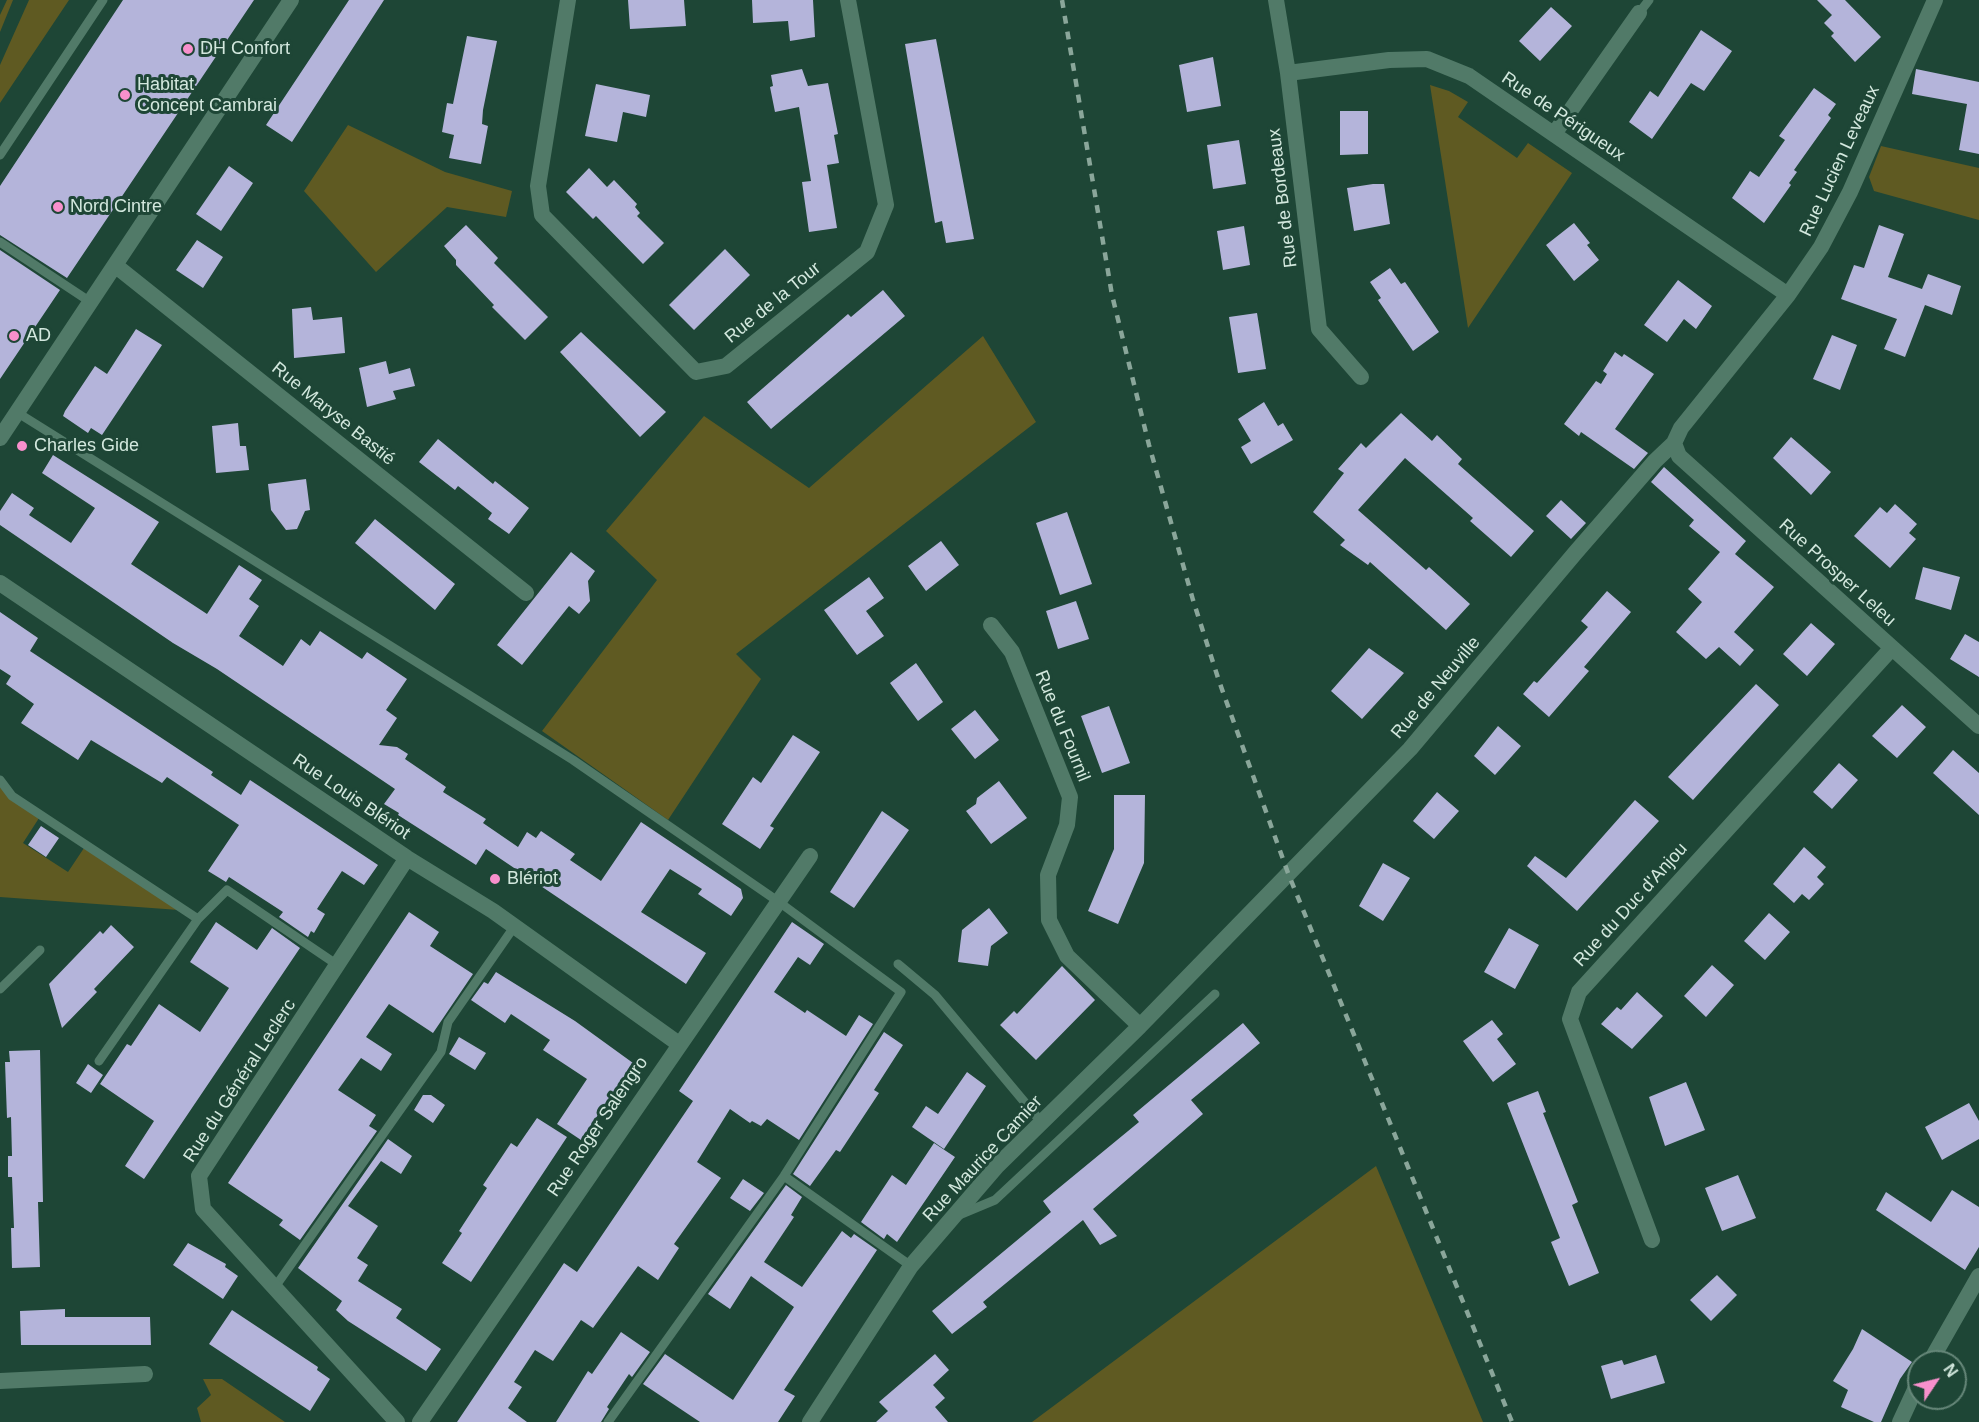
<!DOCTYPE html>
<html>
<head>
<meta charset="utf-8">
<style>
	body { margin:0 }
	#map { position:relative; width:1979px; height:1422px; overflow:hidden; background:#1e4636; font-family:Helvetica,sans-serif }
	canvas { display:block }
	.north { position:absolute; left:1907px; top:1350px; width:60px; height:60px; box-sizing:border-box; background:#1e4636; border:2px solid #668779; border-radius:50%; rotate:55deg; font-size:16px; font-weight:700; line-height:24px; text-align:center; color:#d3e8de }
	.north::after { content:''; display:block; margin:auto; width:21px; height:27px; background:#f890cc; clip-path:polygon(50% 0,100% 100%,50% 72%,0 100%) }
</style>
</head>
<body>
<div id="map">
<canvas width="1979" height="1422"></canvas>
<div class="north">N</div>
</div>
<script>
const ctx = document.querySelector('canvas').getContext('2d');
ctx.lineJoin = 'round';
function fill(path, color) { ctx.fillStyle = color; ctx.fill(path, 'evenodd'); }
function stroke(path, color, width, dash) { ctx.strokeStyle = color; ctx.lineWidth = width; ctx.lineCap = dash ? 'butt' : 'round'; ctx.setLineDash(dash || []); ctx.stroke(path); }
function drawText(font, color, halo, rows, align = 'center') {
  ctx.font = font + ' Helvetica,sans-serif'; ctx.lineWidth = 6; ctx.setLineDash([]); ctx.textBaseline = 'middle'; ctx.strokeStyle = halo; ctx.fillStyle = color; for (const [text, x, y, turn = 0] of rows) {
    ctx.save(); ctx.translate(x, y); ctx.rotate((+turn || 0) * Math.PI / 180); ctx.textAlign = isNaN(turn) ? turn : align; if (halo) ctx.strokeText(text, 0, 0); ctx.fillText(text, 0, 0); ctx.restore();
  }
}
const green = new Path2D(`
	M7,0H13L0,32V15Z
	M29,0H69L0,103V65Z
	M1430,85L1449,91L1468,102L1458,117L1517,158L1528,143L1572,173L1468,328Z
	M348,125L445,172L512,191L506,217L447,207L376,272L304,191Z
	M1881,146L1979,168V220L1874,191L1869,177Z
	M983,336L1036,422L736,654L761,679L668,820L542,731L657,580L606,531L704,416L809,488Z
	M0,787L39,818L23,843L68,872L84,848L179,910L0,897Z
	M1376,1166L1483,1422H1032Z
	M203,1379H222L285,1422H201L197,1408L211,1395Z`);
const building = new Path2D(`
	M123,0H254L67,278L0,235V186Z
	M349,0H384L292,142L266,125Z
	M628,0H684L686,26L630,29Z
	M752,0H813L815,37L790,41L788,21L753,23Z
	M1817,0H1845L1881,37L1855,62L1831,36L1834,33L1824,23L1832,15Z
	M1551,7L1572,26L1540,61L1519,41Z
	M1701,30L1732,51L1704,91L1691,83L1652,139L1629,122L1650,91L1658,97Z
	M467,36L497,41L483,110L482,124L488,126L481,164L449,158L454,135L442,132L447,103L453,104Z
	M936,39L974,239L946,243L942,221L935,223L905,44Z
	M1213,57L1221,106L1187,112L1179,65Z
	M802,69L808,86L828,83L838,134L834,135L839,163L827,165L837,228L809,232L802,182L811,181L799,107L775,112L770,87L773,86L771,75Z
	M1916,69L1979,82V154L1959,150L1967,104L1912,94Z
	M596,84L650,95L646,117L623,112L617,142L585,136Z
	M1814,88L1836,104L1828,115L1831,118L1794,170L1797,172L1789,183L1791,185L1764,223L1732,198L1750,171L1759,177L1785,140L1779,136Z
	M1340,111H1368V154L1340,155Z
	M1239,140L1246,184L1213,189L1207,145Z
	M229,166L253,183L221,231L196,214Z
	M589,168L607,187L614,180L637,204L635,207L640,213L637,216L664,243L643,264L596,216L593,219L566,192Z
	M1373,184H1384L1390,224L1354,231L1347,188Z
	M1574,223L1590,243L1587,245L1599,260L1574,281L1546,245Z
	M466,225L498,258L494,263L548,317L525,340L492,307L494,305L456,265V260L444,246Z
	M1879,225L1904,234L1888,277L1922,289L1928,274L1961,286L1952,315L1925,305L1905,357L1884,349L1897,319L1841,299L1854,265L1864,268Z
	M1244,226L1250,265L1223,270L1217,231Z
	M197,240L223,257L203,288L176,270Z
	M725,249L750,275L694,330L669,305Z
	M0,250L60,290L0,379Z
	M1390,268L1401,284L1405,282L1439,332L1413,351L1378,300L1381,298L1370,282Z
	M1678,280L1712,306L1696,329L1684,319L1667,342L1644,325Z
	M883,290L905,316L771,429L747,402L848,314L851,317Z
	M311,307L313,320L342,317L345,353L294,358L292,309Z
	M1257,313L1266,369L1238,373L1229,317Z
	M136,329L162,345L102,435L91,428L88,433L63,416L65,411L95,366L107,374Z
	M581,332L666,412L640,437L560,352Z
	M1832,335L1857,345L1840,390L1813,379Z
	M1615,352L1622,357L1624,354L1654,374L1615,429L1648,453L1634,469L1581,432L1579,436L1564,424L1596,381L1601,384L1607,374L1603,371Z
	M386,361L389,374L410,368L415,386L393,391L396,399L367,407L359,368Z
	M1264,402L1278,426L1283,423L1293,440L1251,464L1241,447L1251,441L1238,419Z
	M1401,413L1432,441L1437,435L1462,459L1458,464L1534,531L1511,557L1470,521L1473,518L1405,458L1358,510L1426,570L1429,567L1470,604L1446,630L1370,562L1368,565L1340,545L1345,540L1313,512L1344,473L1338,469L1361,443L1366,448Z
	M238,423L240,446H246L249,470L216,473L212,426Z
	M1791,437L1831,472L1811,495L1773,458Z
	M438,439L493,484L495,481L529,508L509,534L488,519L492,513L458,486L455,490L419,462Z
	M53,455L159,522L131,564L207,614L239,565L262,580L249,599L259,606L239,636L283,666L301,639L310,646L320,631L362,659L367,652L407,679L386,710L397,718L379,745L397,747L408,754L405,759L446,787L443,792L486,819L483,823L518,847L527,832L536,838L541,831L575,854L570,860L601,881L641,822L741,889L743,898L731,916L698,894L702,889L670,869L641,912L706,953L686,984L486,849L476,865L398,815L399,813L384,804L395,789L217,669L173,643L0,525V511L12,493L34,508L29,515L71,543L95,508L42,473Z
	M1664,467L1746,541L1735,554L1774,587L1734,632L1754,650L1740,666L1719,647L1706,659L1676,632L1702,602L1688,589L1720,552L1689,526L1694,520L1651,482Z
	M306,479L310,510L305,511L297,529L286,530L271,510L268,484Z
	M1561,500L1586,523L1571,539L1546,516Z
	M1895,504L1917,524L1909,533L1916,539L1890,568L1854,536L1880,507L1887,513Z
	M1067,512L1092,584L1060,595L1036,523Z
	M375,519L455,584L435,610L355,543Z
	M941,541L959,565L926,591L908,566Z
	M571,552L595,571L588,581L590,601L579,614L569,606L522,665L497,645Z
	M1923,567L1960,577L1951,610L1915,599Z
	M869,577L884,598L866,611L884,636L857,655L824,610Z
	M1607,591L1631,612L1584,667L1589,671L1549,717L1523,694L1534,681L1537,683L1588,627L1581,621Z
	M1076,601L1089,639L1058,649L1046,611Z
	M0,612L38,638L30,651L213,772L211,775L241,795L250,780L378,865L364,885L342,871L317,909L325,914L314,933L311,931L308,937L279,917L283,912L229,877L226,882L208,871L239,825L167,777L162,783L91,740L78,760L21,723L34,704L6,684L11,676L0,669Z
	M1811,623L1835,644L1807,676L1783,654Z
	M1965,634L1979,642V677L1950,659Z
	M1369,648L1404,673L1362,719L1331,691Z
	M916,663L943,702L918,721L890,683Z
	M1756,684L1779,705L1693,800L1668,777Z
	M1902,705L1926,727L1897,758L1872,736Z
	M1109,706L1130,763L1102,773L1081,716Z
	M975,710L999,740L975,759L951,729Z
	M1498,726L1521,746L1495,775L1474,756Z
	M793,735L820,752L770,826L774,828L760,849L722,824L753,777L761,783Z
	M1953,750L1979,773V815L1933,773Z
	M1839,763L1858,780L1832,809L1813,792Z
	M999,781L1027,818L991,844L966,811L976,804L977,798Z
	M1437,792L1459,811L1434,839L1413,821Z
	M1114,795H1145L1144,863L1118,924L1088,911L1114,849Z
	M1635,800L1659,821L1577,911L1527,866L1535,856L1566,878Z
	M882,811L909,830L854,908L830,892Z
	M41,826L59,838L46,857L28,845Z
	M1804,847L1826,867L1817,877L1824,884L1809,900L1802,894L1794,903L1773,884Z
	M1383,863L1410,878L1383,921L1359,906Z
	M989,908L1008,933L991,946L988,966L958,962L962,930Z
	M409,912L439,932L430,946L473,974L433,1033L389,1004L366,1037L392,1054L381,1071L361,1058L338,1090L376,1115L369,1126L377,1131L300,1240L279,1225L283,1220L228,1183Z
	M1769,913L1790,932L1765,960L1744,941Z
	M216,922L257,950L272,928L300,948L144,1179L125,1166L154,1121L100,1084L127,1044L131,1046L159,1004L200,1032L229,988L190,962Z
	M792,922L824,944L810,965L798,957L774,992L805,1013L807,1010L846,1036L859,1015L873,1024L799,1140L767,1119L761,1126L752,1121L750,1123L730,1109L697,1162L721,1178L674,1244L679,1248L658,1280L638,1266L593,1328L581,1320L553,1361L535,1350L514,1382L522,1387L508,1408L527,1422H457L564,1263L577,1272L693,1101L679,1091Z
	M111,925L134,947L94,989L97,992L62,1028L49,984L100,931L103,934Z
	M1509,928L1539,945L1515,989L1484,972Z
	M1712,965L1734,985L1706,1017L1684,996Z
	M1062,966L1095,1000L1036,1060L1000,1025L1014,1011L1017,1014Z
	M496,972L575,1021L633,1063L581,1140L557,1124L587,1079L543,1050L550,1040L511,1014L505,1023L471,1000L484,982L488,984Z
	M1637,992L1663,1016L1632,1049L1601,1024L1617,1007L1621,1010Z
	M1492,1020L1503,1034L1497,1039L1516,1064L1493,1082L1463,1041Z
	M1243,1023L1260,1043L1191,1100L1203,1114L1093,1209L1117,1236L1100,1245L1083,1220L983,1302L987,1307L952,1334L932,1311L1051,1212L1043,1201L1139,1122L1133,1115Z
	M884,1032L903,1045L874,1090L879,1093L840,1152L836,1150L810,1186L793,1174Z
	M459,1037L486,1053L475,1070L449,1054Z
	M40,1050L43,1202H38L40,1267L12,1268L11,1228H14L12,1177H8V1156H12L11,1117L7,1118L5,1062H10L9,1051Z
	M88,1064L103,1075L91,1093L76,1083Z
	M967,1072L986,1086L944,1149L912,1127L926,1106L938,1114Z
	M1686,1082L1705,1130L1665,1146L1649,1097Z
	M1538,1091L1546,1112L1543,1113L1578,1202L1572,1205L1599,1273L1569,1286L1551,1242L1560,1238L1507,1103Z
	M423,1095H431L445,1105L433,1123L414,1110Z
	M1969,1103L1979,1121V1139L1942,1160L1925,1127Z
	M537,1118L567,1137L471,1282L442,1263L462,1233L459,1231L487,1188L483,1185L511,1143L517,1147Z
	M388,1139L412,1156L401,1174L381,1161L348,1206L378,1226L357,1258L368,1265L358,1281L402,1309L396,1318L441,1349L426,1371L348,1321L336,1310L342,1301L298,1268Z
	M934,1143L955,1157L897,1242L887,1234L884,1239L861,1222L892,1175L906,1185Z
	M1738,1175L1756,1218L1722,1231L1705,1188Z
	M743,1179L764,1193L750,1211L730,1198Z
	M786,1185L802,1197L791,1215L794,1217L764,1262L802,1287L842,1231L851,1238L854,1234L877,1250L784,1390L795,1396L778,1422H700L643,1384L665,1354L733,1400L794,1307L751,1276L730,1309L708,1294Z
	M1952,1190L1979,1207V1247L1965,1270L1876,1210L1886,1192L1931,1222Z
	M188,1243L226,1264L225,1267L238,1276L223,1299L173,1265Z
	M1717,1275L1737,1295L1711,1321L1690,1300Z
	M65,1309V1317H150L151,1345H21L20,1311Z
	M232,1310L318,1367L317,1370L330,1379L310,1411L209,1344Z
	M1862,1329L1912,1362L1900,1379L1881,1422H1874L1841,1407L1848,1390L1833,1381L1853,1349Z
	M621,1332L650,1352L632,1377L629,1374L607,1407L609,1409L601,1422H556L588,1371L592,1374Z
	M935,1354L949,1370L933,1385L945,1398L935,1407L948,1422H876L888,1411L879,1402Z
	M1656,1355L1665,1383L1611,1399L1601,1366L1622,1360L1624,1365Z`);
const service = new Path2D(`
	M1639,13L1649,0
	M0,155L103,0
	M0,242L92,303
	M18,413L573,760L779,902L901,992L784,1176L608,1422
	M0,780L12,796L198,919L227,890L339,966
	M898,964L935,995L1042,1123
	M0,989L40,950
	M99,1061L198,919
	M784,1176L911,1266
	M959,1215L995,1200L1215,994
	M275,1287L441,1052L448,1022L514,927`);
const minor = new Path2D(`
	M568,0L538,186L542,215L696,372L726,366L867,252L886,205L848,0
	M1276,0L1288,73L1319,329L1361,377
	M1288,73L1389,60L1427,59L1469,76L1788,295
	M1554,134L1639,13
	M116,266L526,593
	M0,438L291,0
	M1674,443L1679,456L1979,726
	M0,583L407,858L493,911L679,1044
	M991,625L1012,652L1070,797L1067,825L1048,875L1049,920L1067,956L1140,1026
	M1652,1240L1570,1019L1579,992L1891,649
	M1930,1362L1979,1276
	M0,1381L145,1374
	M397,1422L203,1209L199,1176L407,858
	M420,1422L810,856
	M810,1422L911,1266L997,1166L1140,1026L1410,749L1576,552L1655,461L1674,443L1681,428L1788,295L1821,247L1850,192L1935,0
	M1900,1422L1919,1381`);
const rail = new Path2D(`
	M1062,0L1112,295L1149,445L1193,600L1219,681L1288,873L1512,1422`);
const markers = [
	[188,49,6,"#f890cc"],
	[125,95,6,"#f890cc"],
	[58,207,6,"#f890cc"],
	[14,336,6,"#f890cc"],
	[22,446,6,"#f890cc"],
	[495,879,6,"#f890cc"]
];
const poiNames = [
	["DH Confort",200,49],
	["Habitat",137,85],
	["Concept Cambrai",137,106],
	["Nord Cintre",70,207],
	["AD",26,336],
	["Charles Gide",34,446],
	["Blériot",507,879]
];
const streetNames = [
	["Rue de Périgueux",1563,117,34],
	["Rue Lucien Leveaux",1840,161,-65],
	["Rue de Bordeaux",1283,198,-97],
	["Rue de la Tour",773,303,-39],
	["Rue Maryse Bastié",333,414,39],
	["Rue Prosper Leleu",1837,573,42],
	["Rue de Neuville",1436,688,-50],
	["Rue du Fournil",1062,726,68],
	["Rue Louis Blériot",351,797,34],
	["Rue du Duc d'Anjou",1631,905,-48],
	["Rue du Général Leclerc",240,1081,-57],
	["Rue Roger Salengro",598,1127,-56],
	["Rue Maurice Camier",983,1159,-47]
];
fill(green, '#5f5a22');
fill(building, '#b4b4da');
stroke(service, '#517a68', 9);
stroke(minor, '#517a68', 16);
stroke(rail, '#8aa69a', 4.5, [8, 8]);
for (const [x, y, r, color] of markers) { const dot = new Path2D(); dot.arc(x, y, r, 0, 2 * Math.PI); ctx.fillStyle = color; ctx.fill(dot); stroke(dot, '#1e4636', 2); }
drawText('18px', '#d3e8de', '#1e4636', poiNames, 'left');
drawText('18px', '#d3e8de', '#1e4636', streetNames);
</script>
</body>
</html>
